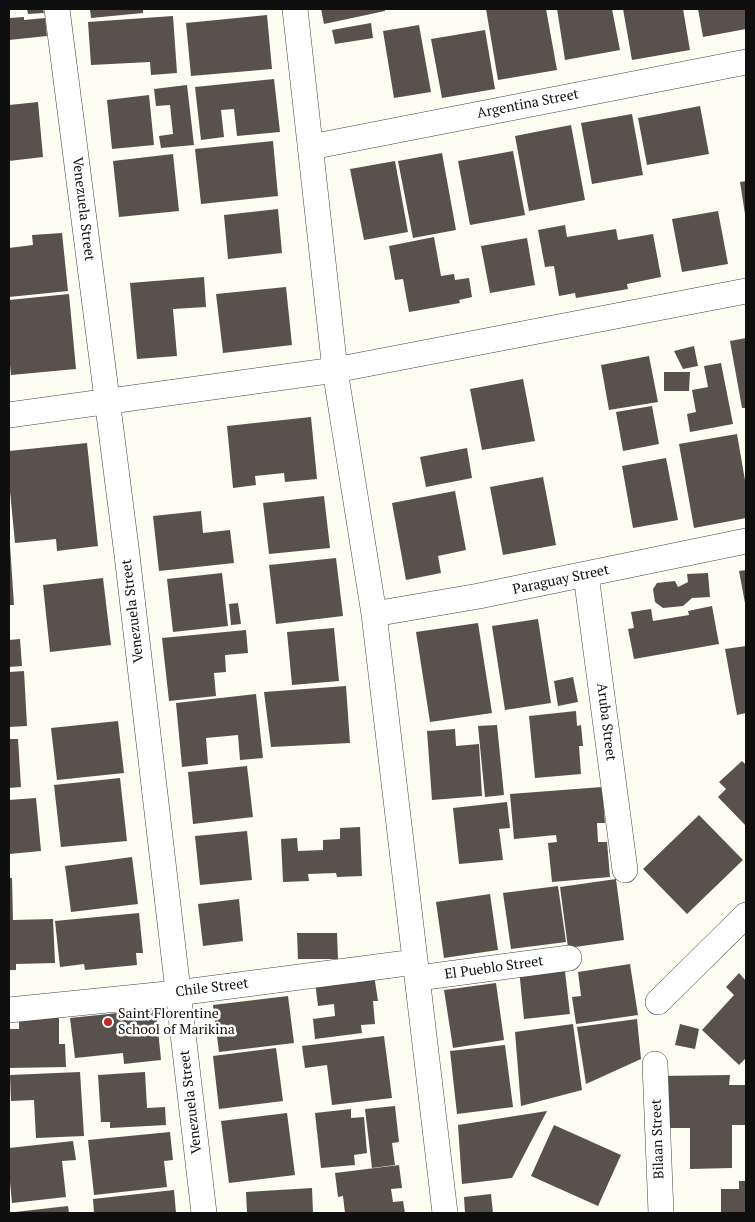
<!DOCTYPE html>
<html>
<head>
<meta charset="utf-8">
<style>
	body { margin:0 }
	#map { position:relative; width:755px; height:1222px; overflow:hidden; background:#fefdf2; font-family:"PT Serif",serif }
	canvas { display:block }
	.frame { position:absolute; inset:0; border:10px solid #0f0f0f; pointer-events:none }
</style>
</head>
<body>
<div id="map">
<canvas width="755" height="1222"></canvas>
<div class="frame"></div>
</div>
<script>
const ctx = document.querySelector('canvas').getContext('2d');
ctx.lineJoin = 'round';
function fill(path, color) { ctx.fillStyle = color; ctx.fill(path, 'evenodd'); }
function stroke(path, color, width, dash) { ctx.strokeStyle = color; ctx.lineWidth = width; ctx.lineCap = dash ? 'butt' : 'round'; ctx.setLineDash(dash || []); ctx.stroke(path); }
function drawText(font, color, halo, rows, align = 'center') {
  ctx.font = font + ' "PT Serif",serif'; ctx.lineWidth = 5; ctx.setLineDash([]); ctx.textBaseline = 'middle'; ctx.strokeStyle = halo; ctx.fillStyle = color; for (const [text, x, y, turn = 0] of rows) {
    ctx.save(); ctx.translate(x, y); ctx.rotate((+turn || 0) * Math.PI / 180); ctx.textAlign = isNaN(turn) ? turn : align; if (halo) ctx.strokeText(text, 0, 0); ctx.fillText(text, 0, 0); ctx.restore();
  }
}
const building = new Path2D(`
	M27,9H43L44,13L28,14Z
	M90,9H143V13L91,18Z
	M321,9H385V11L324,24Z
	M486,9H546L557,70L498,80Z
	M557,9H612L620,50L565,60Z
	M623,9H683L690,50L632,60Z
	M698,9H746V29L703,37Z
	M267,15L272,69L191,76L186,23Z
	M173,16L177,73L151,75L150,62L91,65L88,22Z
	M24,17V20L45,18L47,36L9,40V18Z
	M371,23L373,38L335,44L332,30Z
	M419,25L431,92L394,98L383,31Z
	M485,30L495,89L442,98L431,39Z
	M274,79L280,132L237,136L234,109L221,110L224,137L201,140L195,87Z
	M187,85L194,145L161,148L159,136L173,134L170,105L156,106L154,89Z
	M149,95L154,145L112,149L107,100Z
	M38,102L43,157L9,161V105Z
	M700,106L709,154L647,165L638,118Z
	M632,114L643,175L592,184L581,123Z
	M571,125L585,200L529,211L515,136Z
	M273,141L278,196L201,204L195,149Z
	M513,151L525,215L470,225L458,161Z
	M442,153L456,230L413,238L398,161Z
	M173,154L179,211L119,217L113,161Z
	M395,161L408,232L364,240L350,169Z
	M746,181V214H745L740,182Z
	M278,209L282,253L228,259L224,215Z
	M718,211L728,264L682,272L672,219Z
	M565,225L567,237L616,229L618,240L653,234L661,277L627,284L628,289L576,298L575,293L559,296L554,266L545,267L538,230Z
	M62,233L68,291L9,297V248L33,245L32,235Z
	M434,237L441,276L454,274L455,280L469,278L472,297L459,300L460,303L409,312L403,279L395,280L389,246Z
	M527,238L535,285L490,293L481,246Z
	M204,277L206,307L173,309L177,356L137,359L130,283Z
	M286,287L292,345L223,353L216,294Z
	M69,294L76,369L11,375L9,355V300Z
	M746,338V408H742L730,341Z
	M694,346L698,366L683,369L674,351Z
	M649,356L658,402L609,410L601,365Z
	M721,363L733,424L690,432L687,414L696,412L692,390L708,387L704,366Z
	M664,372H690L689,391H664Z
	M523,379L535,441L482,450L470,389Z
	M652,406L659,444L623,451L616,412Z
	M311,417L317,479L285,482L284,473L255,476L256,485L233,488L227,426Z
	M737,434L746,486V518L694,528L679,444Z
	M87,443L98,546L57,551L56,539L15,543L9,481V451Z
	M467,448L472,478L426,487L420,457Z
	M666,458L678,520L633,528L622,466Z
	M543,477L556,545L503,555L490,487Z
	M455,491L466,550L438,556L441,573L406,580L392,503Z
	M324,496L330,548L269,554L263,503Z
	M201,511L203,533L230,530L234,563L159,571L153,516Z
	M9,545H10L14,605H9Z
	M336,558L343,616L276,624L269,565Z
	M746,570V603H745L739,571Z
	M222,573L228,626L173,632L167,579Z
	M708,573L710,597L692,598L683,606L663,608L655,602L653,589L657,583L675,581L678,587L688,582L687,574Z
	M103,578L111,645L50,652L43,585Z
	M238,603L241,624L231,625L229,604Z
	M712,606L719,644L634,659L628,629L634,628L631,612L651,609L653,621L689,615L688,611Z
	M538,619L551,703L505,710L492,626Z
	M478,623L492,713L430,722L416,632Z
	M334,628L339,681L292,685L287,632Z
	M246,630L248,653L225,655L226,672L214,673L216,696L169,701L162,638Z
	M20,639L22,666L9,667V640Z
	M746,646V713L737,715L725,649Z
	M24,671L27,726L9,727V672Z
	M573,677L578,702L558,706L554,681Z
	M346,686L350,743L271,747L264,692Z
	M256,694L263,758L240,760L238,735L206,738L208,764L182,767L176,703Z
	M576,711L577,726L581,725L583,746H579L581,774L535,778L529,716Z
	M118,721L124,773L57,780L51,728Z
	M497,725L504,795L485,797L478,726Z
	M455,729L456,746L479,744L482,796L432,800L427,731Z
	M9,739H18L21,787L9,788Z
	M742,761L746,765V826L718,797L726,789L719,782Z
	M247,766L253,817L193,824L188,772Z
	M120,778L127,841L61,847L54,785Z
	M602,787L605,823H597L598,842H607L610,877L552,882L548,843L557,842L556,835L514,839L510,794Z
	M36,798L41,851L9,854V800Z
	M507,802L510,828L499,829L503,860L459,864L453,808Z
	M699,815L743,860L687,914L643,869Z
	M360,827L362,876L337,877L336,873L308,874L309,881L283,882L281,839L297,838L298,851L323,850V840L340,839V828Z
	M247,831L252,880L200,885L195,836Z
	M132,857L138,904L71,912L65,866Z
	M9,878H12L13,920L53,919L55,963L16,964V970H9Z
	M616,879L624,940L568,948L560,887Z
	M558,886L566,942L511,949L503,893Z
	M490,894L498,950L444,958L436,902Z
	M239,899L243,941L203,946L198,904Z
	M139,913L143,953H136L137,965L85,970L84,964L60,967L55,921Z
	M297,933H337L338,959H298Z
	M564,963L570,1014L524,1019L519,969Z
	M630,964L638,1015L576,1024L572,997L581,996L578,972Z
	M739,973L746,981V1058L739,1065L702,1030L734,995L726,987Z
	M374,975L378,1001H373L375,1024L361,1025L362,1033L315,1039L313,1019L335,1016L334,1004L318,1006L315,982Z
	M496,983L504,1040L453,1048L444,990Z
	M288,996L294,1043L219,1052L213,1005Z
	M156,1009L161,1060L124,1064L123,1053L75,1058L70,1018Z
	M59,1015V1044H65L66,1067L9,1068V1029H19V1016Z
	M637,1019L641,1059L586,1084L577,1027Z
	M573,1024L582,1090L521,1106L515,1032Z
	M680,1024L699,1029L695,1049L675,1045Z
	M384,1036L392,1098L332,1105L327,1065L305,1068L302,1046Z
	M505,1045L513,1107L457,1114L450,1051Z
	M276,1048L283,1101L219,1109L213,1056Z
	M80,1072L84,1136L36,1138L34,1100L11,1101L10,1075Z
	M145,1072L147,1108L165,1107L166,1125L110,1128V1122H101L98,1075Z
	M730,1075L729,1085H745V1125H732V1168L690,1169V1128H662L661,1076Z
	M395,1106L399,1142L392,1143L395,1165L372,1168L365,1109Z
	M351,1109V1118L364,1117L367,1153L354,1155L355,1165L321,1168L315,1113Z
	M547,1111L512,1178L462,1184L458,1125Z
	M287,1113L295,1175L229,1183L221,1121Z
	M554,1125L621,1155L598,1206L531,1176Z
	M170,1132L173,1160L164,1161L167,1187L94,1195L88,1140Z
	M73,1141L76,1160L62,1161L66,1197L12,1203L9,1171V1148Z
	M399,1165L402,1188L391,1189L393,1202L403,1201L405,1213H345L343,1196L338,1197L335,1173Z
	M739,1181H746V1213H721V1189H739Z
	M312,1188L313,1213H247L246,1192Z
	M174,1190L176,1213H94L93,1199Z
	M491,1194L493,1213H465L464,1197Z
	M68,1206L69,1213H15V1212Z`);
const minor = new Path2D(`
	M57,9L127,555L204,1213
	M295,9L335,370L374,614L445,1213
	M311,147L746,62
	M9,415L335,370L746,291
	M586,575L625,870
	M374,614L479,596L746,541
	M418,978L569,958
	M658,1002L746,915
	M9,1010L177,993L415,962
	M655,1064L661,1213`);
const markers = [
	[108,1022,5,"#bb2d2c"]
];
const streetNames = [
	["Argentina Street",528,104,-11],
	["Venezuela Street",83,209,83],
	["Paraguay Street",561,580,-12],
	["Venezuela Street",133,611,-97],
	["Aruba Street",606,722,83],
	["El Pueblo Street",494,968,-8],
	["Chile Street",212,988,-7],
	["Venezuela Street",191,1102,-97],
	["Bilaan Street",658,1139,-92]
];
const poiNames = [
	["Saint Florentine",118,1014],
	["School of Marikina",118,1030]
];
fill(building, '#58514c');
stroke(minor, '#424242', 26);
stroke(minor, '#fff', 25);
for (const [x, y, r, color] of markers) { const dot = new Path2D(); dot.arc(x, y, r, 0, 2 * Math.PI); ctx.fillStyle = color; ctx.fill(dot); stroke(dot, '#fff', 2); }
drawText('14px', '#0f0f0f', '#fff', streetNames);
drawText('14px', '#0f0f0f', '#fff', poiNames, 'left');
</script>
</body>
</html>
